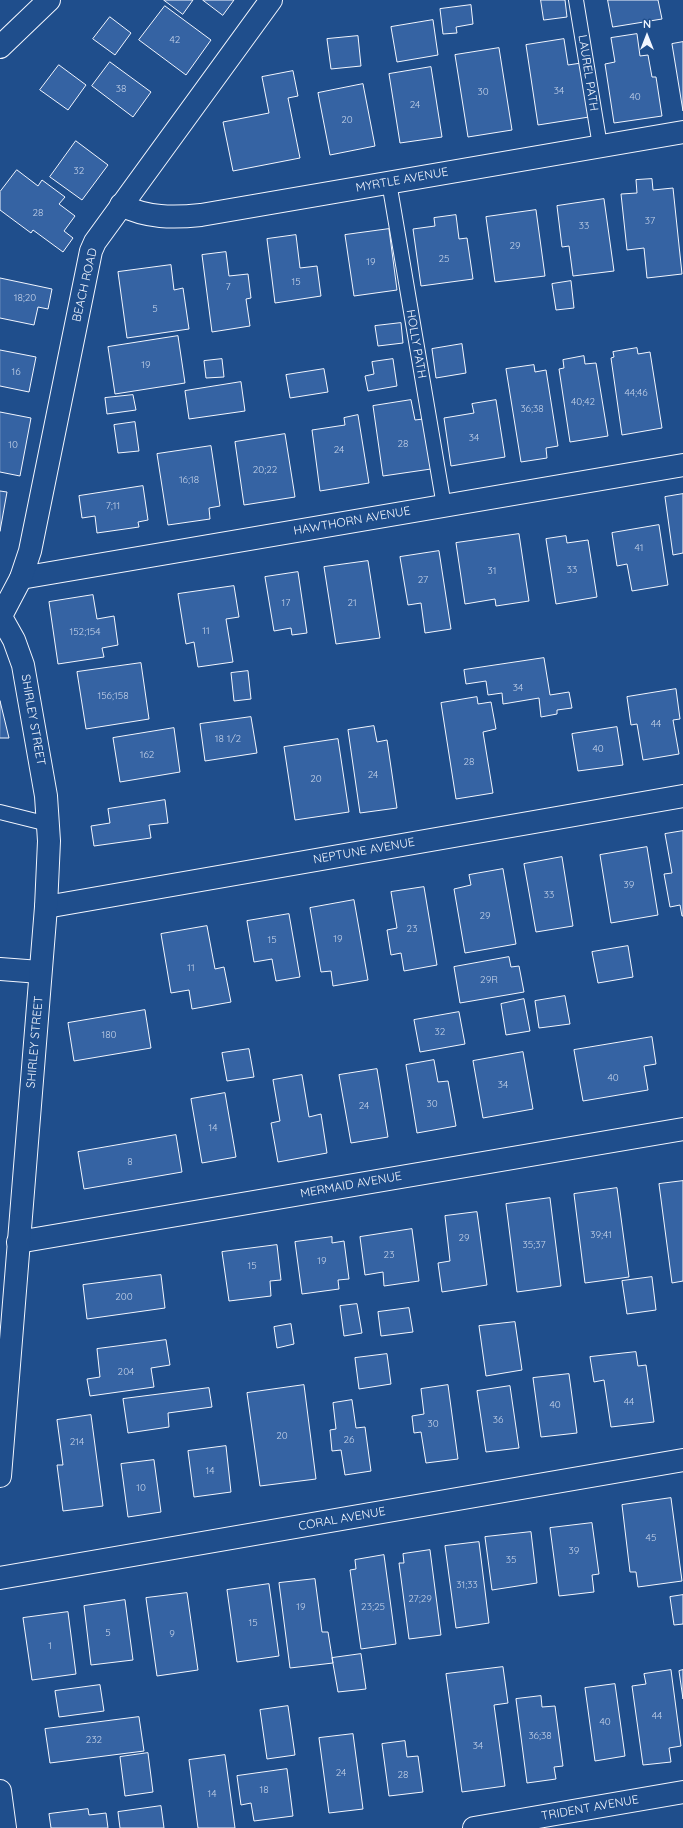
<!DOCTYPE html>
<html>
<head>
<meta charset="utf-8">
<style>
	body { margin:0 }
	#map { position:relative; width:683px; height:1828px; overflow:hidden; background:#1f4e8c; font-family:Quicksand,sans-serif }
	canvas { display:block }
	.north { position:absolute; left:627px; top:16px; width:40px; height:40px; -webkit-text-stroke:3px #1f4e8c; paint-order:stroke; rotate:0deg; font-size:11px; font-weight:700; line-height:16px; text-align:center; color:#f2f6ff }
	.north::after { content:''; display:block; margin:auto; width:14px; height:18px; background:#f2f6ff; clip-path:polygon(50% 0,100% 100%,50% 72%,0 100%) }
</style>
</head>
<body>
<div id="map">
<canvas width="683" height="1828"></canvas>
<div class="north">N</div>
</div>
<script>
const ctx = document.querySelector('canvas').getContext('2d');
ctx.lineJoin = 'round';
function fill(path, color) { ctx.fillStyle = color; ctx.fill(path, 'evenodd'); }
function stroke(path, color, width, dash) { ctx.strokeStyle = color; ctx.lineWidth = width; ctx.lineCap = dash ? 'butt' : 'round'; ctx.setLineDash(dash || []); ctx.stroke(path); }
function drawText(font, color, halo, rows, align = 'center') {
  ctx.font = font + ' Quicksand,sans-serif'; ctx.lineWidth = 3; ctx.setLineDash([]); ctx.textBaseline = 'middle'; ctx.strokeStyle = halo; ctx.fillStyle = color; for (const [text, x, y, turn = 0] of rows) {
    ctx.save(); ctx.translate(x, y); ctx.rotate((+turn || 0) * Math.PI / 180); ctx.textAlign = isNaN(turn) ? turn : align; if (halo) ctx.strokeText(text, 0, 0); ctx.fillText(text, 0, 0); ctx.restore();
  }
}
const building = new Path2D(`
	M164,0H193L183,14Z
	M203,0H234L223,15Z
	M541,0H565L567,17L544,20Z
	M608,0H658L662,19L613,27Z
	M471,5L473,24L456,27L457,33L443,34L440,9Z
	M165,6L211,40L186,75L139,40Z
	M110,17L131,33L115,55L93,39Z
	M433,20L438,55L397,62L391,27Z
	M637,34L640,56L648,55L652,77H656L662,116L614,123L605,64L615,62L611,38Z
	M358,36L361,66L331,69L327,39Z
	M564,39L568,65L581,63L589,117L538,125L526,45Z
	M683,42V111L672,44Z
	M499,48L512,130L468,137L455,55Z
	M110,62L151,92L133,117L92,86Z
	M59,65L86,85L68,110L40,90Z
	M431,67L442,137L400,143L389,74Z
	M293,71L298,96L288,98L300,158L233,171L223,122L269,113L262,77Z
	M363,84L375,146L330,155L318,93Z
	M76,141L108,165L82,200L50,177Z
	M17,170L38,186L42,180L65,197L59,204L75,216L64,231L73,238L63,252L33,230L31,233L0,210V192Z
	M652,179L653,190L673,188L682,274L647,278L644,248L627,250L621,194L637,193L636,180Z
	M604,199L614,271L573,276L569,246L562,247L557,206Z
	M536,210L545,276L495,282L486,217Z
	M456,215L459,239L467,238L473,279L421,286L413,229L435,226L434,218Z
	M389,229L397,290L354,296L345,235Z
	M296,235L300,268L317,266L321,296L275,303L267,239Z
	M226,252L229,276L248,274L251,298L246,299L250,326L212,332L202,255Z
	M171,265L174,290L183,288L189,329L127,338L118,272Z
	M0,278L52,289L48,309L38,307L34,325L0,318Z
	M571,281L574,308L556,310L552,284Z
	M401,323L403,343L378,346L375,326Z
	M178,336L185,383L115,394L108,347Z
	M462,344L466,373L436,378L432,349Z
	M637,348L638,354L650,352L662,428L622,435L611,358L614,357L613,352Z
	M0,350L36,357L29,392L0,386Z
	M584,356L585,364L596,363L608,436L570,442L559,369L564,368L563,360Z
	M222,359L224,377L206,378L204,361Z
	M393,359L397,386L368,391L365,376L374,374L372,362Z
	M534,365L535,372L546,370L558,446L546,448L547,458L521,462L506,369Z
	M324,369L328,392L290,398L286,375Z
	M241,382L245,411L189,419L185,391Z
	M133,395L136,410L107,414L105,398Z
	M411,400L415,420L423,419L431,469L383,476L373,406Z
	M496,400L505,457L451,466L444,418L474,413L472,404Z
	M0,412L31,418L20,476L0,472Z
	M358,415L369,483L320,491L312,430L345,425L344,418Z
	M135,422L139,451L118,453L114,425Z
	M285,434L295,497L244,505L235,442Z
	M211,446L220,506L209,508L210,519L168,525L157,454Z
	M143,486L148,520L138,522L139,527L97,533L95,516L82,518L79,496Z
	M0,491L7,492L0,531Z
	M683,494V553L673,555L665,497Z
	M659,525L668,585L632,591L627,564L617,566L612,533Z
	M519,534L529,601L496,606L495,599L465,604L456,543Z
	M566,536L567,543L588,540L597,597L556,604L546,539Z
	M439,551L451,629L425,633L421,603L408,605L400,557Z
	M368,561L380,638L336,644L324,567Z
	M298,572L307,633L292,635L291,628L274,631L265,577Z
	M234,586L239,617L226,619L233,662L198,667L194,642L186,644L178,594Z
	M93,595L97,619L114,616L118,645L102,648L104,657L58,664L49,602Z
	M544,658L550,695L569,692L572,708L557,710V714L541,717L539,698L503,704L502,693L488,695L486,681L466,684L464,670Z
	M141,663L149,719L86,729L77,672Z
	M248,671L251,699L234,701L231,673Z
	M676,689L680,719L673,720L679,754L643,760L637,724L631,725L627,697Z
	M477,697L478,704L491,702L496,729L483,732L493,793L456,799L441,703Z
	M0,701L9,738H0Z
	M251,717L257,753L205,761L200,724Z
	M374,726L377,742L387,740L397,808L360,813L348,730Z
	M617,727L623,765L578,771L572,734Z
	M174,728L180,772L120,782L113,738Z
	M338,739L349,812L295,820L284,747Z
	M165,800L168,823L149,825L151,838L94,846L91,826L110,823L108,809Z
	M683,831V916H682L680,905L670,907L664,874L672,873L665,834Z
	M647,847L658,915L611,923L600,855Z
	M562,857L573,926L536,932L524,864Z
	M503,869L516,944L465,953L454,889L471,885L469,875Z
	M424,887L437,965L404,971L401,953L391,955L387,930L397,928L391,892Z
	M354,900L368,980L333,986L331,971L321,972L310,908Z
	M289,914L300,977L276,981L272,959L254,962L247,921Z
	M207,926L215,969L224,967L231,1002L192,1009L189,990L171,993L161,934Z
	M628,946L633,977L598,983L592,952Z
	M509,957L511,967L519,966L524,992L460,1003L454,967Z
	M565,996L570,1024L539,1028L535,1001Z
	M524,999L530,1031L506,1035L501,1004Z
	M145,1010L151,1048L74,1061L68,1023Z
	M459,1012L465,1044L420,1052L414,1020Z
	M652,1037L656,1064L644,1066L648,1090L583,1101L574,1050Z
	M249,1049L254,1077L227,1081L222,1053Z
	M523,1052L533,1109L483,1118L473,1061Z
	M434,1060L438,1082L448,1081L456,1126L417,1133L406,1065Z
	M377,1069L388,1137L351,1143L339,1075Z
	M302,1075L309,1117L321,1114L327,1153L278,1162L271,1123L280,1121L273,1080Z
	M225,1093L236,1157L202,1163L191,1099Z
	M176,1135L182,1172L84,1189L78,1152Z
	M683,1181V1281L672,1283L659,1184Z
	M617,1188L629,1277L585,1283L574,1194Z
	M550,1198L561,1286L517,1292L506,1204Z
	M477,1212L487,1285L442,1292L438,1263L450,1261L445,1216Z
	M412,1229L419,1281L384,1286L383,1272L365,1275L360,1237Z
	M332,1237V1243L344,1241L349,1279L338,1280L339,1289L302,1294L295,1242Z
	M277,1245L281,1280L270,1281L271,1296L229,1301L222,1252Z
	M161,1275L165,1308L87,1319L83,1285Z
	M652,1277L656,1310L627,1314L622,1281Z
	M357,1304L362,1333L344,1336L340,1306Z
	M409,1308L413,1332L381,1336L378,1312Z
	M515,1322L522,1370L486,1376L479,1326Z
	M291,1324L294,1344L277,1348L274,1327Z
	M166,1340L170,1365L151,1368L154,1387L90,1396L87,1379L100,1377L97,1349Z
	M636,1352L638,1366L646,1365L654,1422L611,1427L604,1380L594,1382L590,1357Z
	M387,1354L391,1384L359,1389L355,1358Z
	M569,1374L577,1433L541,1437L533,1378Z
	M304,1385L316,1479L260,1486L247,1393Z
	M448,1385L458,1459L426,1463L421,1432L414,1433L412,1416L424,1414L421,1389Z
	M510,1386L519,1448L486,1452L477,1391Z
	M209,1388L212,1407L168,1413L169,1427L128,1433L123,1399Z
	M352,1400L356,1428L365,1427L371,1471L345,1475L341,1450L332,1451L330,1430L336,1429L333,1403Z
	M91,1415L103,1506L63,1511L57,1465H63L57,1420Z
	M226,1446L231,1492L194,1497L188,1451Z
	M154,1460L161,1512L128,1517L121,1464Z
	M671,1498L682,1581L638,1587L636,1572H630L622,1505Z
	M592,1523L599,1574L592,1575L594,1592L559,1596L550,1528Z
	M531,1532L537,1583L492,1590L485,1537Z
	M479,1542L489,1623L456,1628L445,1546Z
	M430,1550L441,1635L409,1639L399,1563H404L403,1554Z
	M384,1555L396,1644L361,1649L350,1570L356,1569L355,1560Z
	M315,1579L322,1632H328L333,1663L290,1668L279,1583Z
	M269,1584L279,1656L237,1662L227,1590Z
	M187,1593L198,1670L157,1676L146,1598Z
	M683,1595V1624L674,1625L670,1597Z
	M125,1600L133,1660L91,1665L84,1606Z
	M68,1612L76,1674L32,1680L23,1618Z
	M361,1654L366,1689L338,1692L332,1658Z
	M503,1667L508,1703L494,1705L505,1786L462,1792L446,1674Z
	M671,1670L681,1746L669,1748L671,1762L643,1765L632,1686L646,1684L644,1674Z
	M683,1670V1699L679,1671Z
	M615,1684L625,1756L595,1761L585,1688Z
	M100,1685L104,1711L59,1717L55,1691Z
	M541,1696L542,1707L555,1706L563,1766L554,1767L556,1779L527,1783L516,1699Z
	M288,1706L295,1755L267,1759L260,1710Z
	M139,1717L144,1751L50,1763L45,1729Z
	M353,1734L363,1809L329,1813L319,1738Z
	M405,1741L407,1757L418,1756L423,1792L389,1796L382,1744Z
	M148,1753L153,1792L125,1796L120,1757Z
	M225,1755L235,1828H198L189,1760Z
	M287,1769L293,1816L254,1821L251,1803L241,1805L237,1776Z
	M161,1806L164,1828H120L118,1812Z
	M88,1809L89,1815L106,1813L108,1828H51L49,1814Z`);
const service = new Path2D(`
	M576,0L600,146
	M389,182L444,506
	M0,812L48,824`);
const minor = new Path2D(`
	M121,205C147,218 173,218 201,215L683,132
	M21,578L683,465
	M46,907L683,796
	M0,969L40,972
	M18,1242L683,1129
	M0,1578L683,1460
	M474,1828L683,1792`);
const tertiary = new Path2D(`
	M0,615L14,640L23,665L46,796L49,841L46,907L0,1476
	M1,616L21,578L30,551L91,251L95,242L271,0
	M0,1791L5,1828`);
const secondary = new Path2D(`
	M0,47L49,0`);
const numberNames = [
	["42",175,40],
	["38",121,89],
	["34",559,91],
	["30",483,92],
	["40",635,97],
	["24",415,105],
	["20",347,120],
	["32",79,171],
	["28",38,213],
	["37",650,221],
	["33",584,226],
	["29",515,246],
	["25",444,259],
	["19",371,262],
	["15",296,282],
	["7",228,287],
	["18;20",25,298],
	["5",155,309],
	["19",146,365],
	["16",16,372],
	["44;46",636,393],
	["40;42",583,402],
	["36;38",532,409],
	["34",474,438],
	["28",403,444],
	["10",13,445],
	["24",339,450],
	["20;22",265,470],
	["16;18",189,480],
	["7;11",113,506],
	["41",639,548],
	["33",572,570],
	["31",492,571],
	["27",423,580],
	["17",286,603],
	["21",352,603],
	["11",206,631],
	["152;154",85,632],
	["34",518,688],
	["156;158",113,696],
	["44",656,724],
	["18 1/2",228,739],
	["40",598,749],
	["162",147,755],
	["28",469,762],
	["24",373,775],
	["20",316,779],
	["39",629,885],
	["33",549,895],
	["29",485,916],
	["23",412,929],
	["19",338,939],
	["15",272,940],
	["11",191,968],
	["29R",489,980],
	["32",440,1032],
	["180",109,1035],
	["40",613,1078],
	["34",503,1085],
	["30",432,1104],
	["24",364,1106],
	["14",213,1128],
	["8",130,1162],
	["39;41",601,1235],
	["29",464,1238],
	["35;37",534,1245],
	["23",389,1255],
	["19",322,1261],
	["15",252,1266],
	["200",124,1297],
	["204",126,1372],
	["44",629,1402],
	["40",555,1405],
	["36",498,1420],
	["30",433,1424],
	["20",282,1436],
	["26",349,1440],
	["214",77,1442],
	["14",210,1471],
	["10",141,1488],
	["45",651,1538],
	["39",574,1551],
	["35",511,1560],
	["31;33",467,1585],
	["27;29",420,1599],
	["19",301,1607],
	["23;25",373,1607],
	["15",253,1623],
	["5",108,1633],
	["9",172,1634],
	["1",50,1646],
	["44",657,1716],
	["40",605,1722],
	["36;38",540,1736],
	["232",94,1740],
	["34",478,1746],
	["24",341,1773],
	["28",403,1775],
	["18",264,1790],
	["14",212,1794]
];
const streetNames = [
	["LAUREL PATH",588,73,81],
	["MYRTLE AVENUE",402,180,-10],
	["BEACH ROAD",85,285,-77],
	["HOLLY PATH",416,344,80],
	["HAWTHORN AVENUE",352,521,-10],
	["SHIRLEY STREET",33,720,80],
	["NEPTUNE AVENUE",364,851,-10],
	["SHIRLEY STREET",35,1042,-85],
	["MERMAID AVENUE",351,1185,-10],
	["CORAL AVENUE",342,1519,-10],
	["TRIDENT AVENUE",590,1808,-10]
];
fill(building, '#3563a3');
stroke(building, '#f2f6ff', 1);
stroke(service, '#f2f6ff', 16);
stroke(minor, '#f2f6ff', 24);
stroke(tertiary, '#f2f6ff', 24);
stroke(secondary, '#f2f6ff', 24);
stroke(service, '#1f4e8c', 14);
stroke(minor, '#1f4e8c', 22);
stroke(tertiary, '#1f4e8c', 22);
stroke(secondary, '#1f4e8c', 22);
drawText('10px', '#c3d1e8', null, numberNames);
drawText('12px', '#f2f6ff', '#1f4e8c', streetNames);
</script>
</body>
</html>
